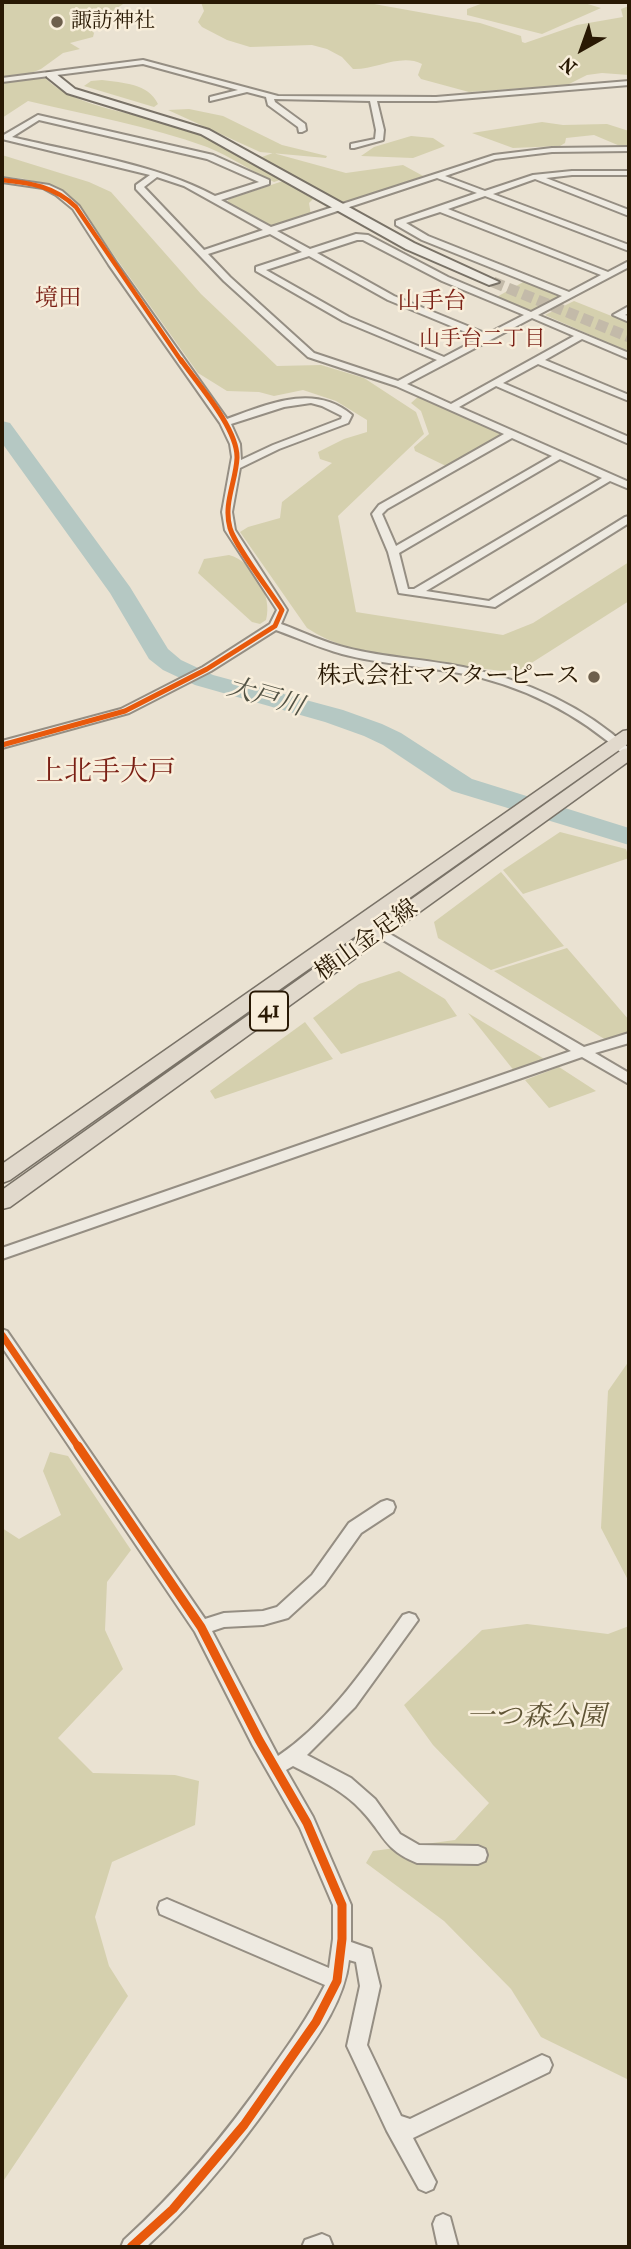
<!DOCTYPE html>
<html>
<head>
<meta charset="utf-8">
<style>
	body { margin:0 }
	#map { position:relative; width:631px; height:2249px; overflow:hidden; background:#eae2d2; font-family:"IM FELL French Canon",serif }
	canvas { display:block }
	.frame { position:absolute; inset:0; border:4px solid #291904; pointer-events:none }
	.north { position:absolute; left:547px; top:14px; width:70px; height:70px; -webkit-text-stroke:5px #f8eedb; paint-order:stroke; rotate:220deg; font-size:19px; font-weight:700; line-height:28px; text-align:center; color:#291904 }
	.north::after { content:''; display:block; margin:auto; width:24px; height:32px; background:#291904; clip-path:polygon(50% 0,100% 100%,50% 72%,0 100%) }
</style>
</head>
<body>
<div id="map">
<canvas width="631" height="2249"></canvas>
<div class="frame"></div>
<div class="north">N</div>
</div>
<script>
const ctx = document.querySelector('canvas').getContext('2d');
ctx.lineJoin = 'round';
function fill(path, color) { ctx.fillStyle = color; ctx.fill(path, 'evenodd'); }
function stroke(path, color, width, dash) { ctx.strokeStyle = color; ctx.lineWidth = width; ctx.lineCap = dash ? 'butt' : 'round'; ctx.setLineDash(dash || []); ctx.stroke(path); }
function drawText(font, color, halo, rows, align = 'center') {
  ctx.font = font + ' "IM FELL French Canon","Noto Serif JP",serif'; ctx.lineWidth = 5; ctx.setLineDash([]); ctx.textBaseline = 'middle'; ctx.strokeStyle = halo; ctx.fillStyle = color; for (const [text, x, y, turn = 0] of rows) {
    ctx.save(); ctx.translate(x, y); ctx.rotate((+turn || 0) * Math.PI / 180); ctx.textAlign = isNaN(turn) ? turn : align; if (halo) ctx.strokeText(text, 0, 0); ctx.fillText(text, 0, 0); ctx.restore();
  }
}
const green = new Path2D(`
	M2,2H126L110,13L82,16L81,19L94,33L93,37L70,43L80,49L63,53L41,69L26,75L2,77Z
	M201,2H363L480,23L521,36L522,42L525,43L577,25L623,17L621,9L629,6V75L602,73L587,75L567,85L469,92L421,79L418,75L422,64C401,53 375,70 353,69L342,57L327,49L312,45L250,47L227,40L202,27L198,22L204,11Z
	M486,2H581L601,8L542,34L467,15V9Z
	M45,78C76,109 140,113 180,127C215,139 248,162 280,180L274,182C251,171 230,156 207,147C149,126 88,115 28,101L2,118V83Z
	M102,80C123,83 148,83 158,104L154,107L84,86L91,81Z
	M189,109L223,116L282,145L327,156L326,158L260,152L168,110Z
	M542,122L563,125L607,124L629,131V146H620L594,135L566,138L565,143L560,146L513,148L472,133Z
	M411,136L433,138L445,146L413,158L361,156L374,147Z
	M273,153L346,173L403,165L425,177L351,202L337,201L259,158Z
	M2,155L89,182L111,192L201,294L277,366L321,365L364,378L416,412L424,434L338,516L356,612L503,635L533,623L629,562V601L522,669L501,671C443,663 355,661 307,628L240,532L248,527L280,518L282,502L332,463L320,459L318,452L344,439L367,432V420L336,401L303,390L274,396L259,392L227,391L198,373L76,202C55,185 29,177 2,177Z
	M283,181L313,199L309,203L311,215L270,226L227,202L229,199Z
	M525,281L558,295L559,297L533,311L495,298Z
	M574,301L629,323V352L545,315Z
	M419,396L504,433L448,467L415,451L414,447L429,434L421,411L411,403Z
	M229,555C254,562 273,596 266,620L260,624L252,622L198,573L204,559Z
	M560,832L626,849L629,858L523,894L503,870Z
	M501,872L564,946L491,970L438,938L434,922Z
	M567,948L629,1020V1033L606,1040L494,971Z
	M399,971L445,999L457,1016L341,1054L313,1018L359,984Z
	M468,1013L546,1060L515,1072Z
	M305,1022L333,1059L215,1099L210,1091Z
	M559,1067L596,1091L549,1108L525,1080Z
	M629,1361V1582L601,1528L608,1391Z
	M50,1452L68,1456L131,1550L107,1582L105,1630L123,1669L58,1738L93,1773L175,1775L199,1781L195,1825L112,1862L95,1917L109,1966L128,1996L4,2180L2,1528L19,1539L61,1515L43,1471Z
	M527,1624L608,1634L629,1626V2080L541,2037L511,1989L444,1921L366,1863L373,1851L455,1840L489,1803L433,1745L404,1705L482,1630Z`);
const river = new Path2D(`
	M2,421L10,423L130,587L168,649L181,660L213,675L343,710L382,724L401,733L472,779L629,828V845L452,791L383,745L364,736L325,722L195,685L163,670L149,659L110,593L2,443Z`);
const secondaryTunnel = new Path2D(`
	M493,282L629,337`);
const street = new Path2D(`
	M143,60L278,96L436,97L629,81V85L436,101H377L384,130L383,140L354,148H351V144L375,139L376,130L370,101L274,99L275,102L305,124L306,130L302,132H299L298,127L268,105L266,97L247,92L210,101V97L238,90L143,64L2,82V78Z
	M38,115L213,155L269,180V184L221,200L271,227L494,155L552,148L629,147V151L552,152L495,159L445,176L485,191L533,175L572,171H629V175H572L546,178L629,210V216L535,179L493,194L629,245V251L485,196L448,209L608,272L629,261V267L538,315L629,353V359L582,339L545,360L629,395V401L538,364L503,383L629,437V444L496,386L459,407L629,482V489L610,481L426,591L489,601L625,517L629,516V523L495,607L399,593L388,552L372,514L379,505L504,434L396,386L308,357L224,281L136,189V185L150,175L2,139V136ZM39,120L207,159L259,182L215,196C156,164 77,153 12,137ZM157,177L184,186L263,230L204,250L144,187ZM437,178L477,193L396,221V225L422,240L562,296L531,312L448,277L368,235L356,234L310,249L277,231ZM440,212L601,275L569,292L428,236L406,223ZM270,234L302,252L256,267V271L343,321L437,360L398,381L314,353L230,277L208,254ZM357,240H363L442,281L524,315L487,334L394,296L317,253ZM309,256L388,300L480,338L444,357L349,317L266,270ZM532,318L574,336L451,404L407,384ZM512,438L552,456L396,546L382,514L387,509ZM560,459L602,478L414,589H408L399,553Z
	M2,178L49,185L62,191L79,206L117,264L227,419C268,404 314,383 352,415L348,423L279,449L240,468L232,512L235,530L287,610L281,624C303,632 325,643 347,648C385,658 425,659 463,667C525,680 582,705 629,748V757L625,756C579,714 521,684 459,673C420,666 380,664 342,654C320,648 298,638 276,630L211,671L129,713L2,748V741L121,709L203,667L270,624L277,610L225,530L222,512L232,457L230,444L220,423L109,265L73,209L56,195L43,188L2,182ZM311,403L322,406L342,416L341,419L273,445L241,460L240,444L231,424L284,407Z
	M629,306V313L625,315L629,316V322L613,315Z
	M371,923L584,1047L629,1033V1043L595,1053L629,1073V1084L582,1057L2,1259V1248L571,1051L366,930L365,927L366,924Z
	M2,1329L7,1331L205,1619L224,1613L263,1611L277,1607L312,1575L349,1523L381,1502L387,1500L393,1502L395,1507L393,1512L361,1533L324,1585L288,1618L263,1625L224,1627L212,1631L278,1756C330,1721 367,1665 403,1615L409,1613L415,1615L418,1620L355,1707L307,1755L351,1778L375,1799L400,1834L419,1845L478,1846L485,1849L487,1855L485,1861L478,1864L417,1863C383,1849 384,1834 362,1811C343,1790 318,1779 293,1766L286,1770L313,1817L351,1905V1942L371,1949L380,1986L367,2045L401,2116L410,2119L542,2055L549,2058L552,2065L549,2072L413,2138L436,2182L433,2189L426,2192L419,2189L387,2131L347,2046L360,1986L356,1962L349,1960C344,2003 316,2039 291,2074C248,2136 202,2196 146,2247H121L124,2240C181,2188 226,2134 270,2071C290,2043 309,2016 325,1985L160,1914L158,1908L160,1902L167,1899L174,1902L329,1968L333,1939V1905L300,1828L253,1746L195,1632L2,1347Z
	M443,2214L450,2217L458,2247H438L433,2224L436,2217Z
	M322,2234L329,2237L333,2247H302L305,2240Z`);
const secondary = new Path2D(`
	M47,73H55L75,89L209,130L414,243L499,282L489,285L406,249L201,134L67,93L47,77Z`);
const primary = new Path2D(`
	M629,730V743L10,1180L2,1183V1164L623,731Z
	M629,748V761L10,1207L2,1209V1190L623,749Z`);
const cyclewayFar3 = new Path2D(`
	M2,180C31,183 54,186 76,207L182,362`);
const cyclewayFar2 = new Path2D(`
	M2,745L125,711L207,669L275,626L282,610C270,591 235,546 230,528C223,504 236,481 237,458C238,429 198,384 181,360`);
const cyclewayFar1 = new Path2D(`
	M2,1335L79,1448`);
const cycleway = new Path2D(`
	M78,1446L201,1627L259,1740L307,1823L342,1905V1939L337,1981L316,2022L244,2125L173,2209L131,2247`);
const markers = [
	[57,22,7,"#6d5f4c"],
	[594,677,7,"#6d5f4c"]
];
const farPoinames = [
	["諏訪神社",71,22]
];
const farNeighbourhoodnames = [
	["山手台二丁目",482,340]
];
const farQuarternames = [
	["境田",58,299],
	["山手台",432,302]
];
const shields = [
	[269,1011,38]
];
const shieldNames = [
	["41",269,1011]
];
const poiNames = [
	["株式会社マスターピース",580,677]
];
const streetNames = [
	["横山金足線",367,941,-36]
];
const waterNames = [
	["大戸川",265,698,16]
];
const quarterNames = [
	["上北手大戸",106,773]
];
const nearParknames = [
	["一つ森公園",536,1718]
];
fill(green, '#d5d0ae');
fill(river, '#b5c8c3');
stroke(secondaryTunnel, '#c3baa9', 11, [11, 5]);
stroke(street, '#958e83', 4);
stroke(secondary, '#797267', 4);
stroke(primary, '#797267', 3);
fill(street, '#eeeae1');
fill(secondary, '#eeeae1');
fill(primary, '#e1d9cc');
stroke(cyclewayFar3, '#e8590c', 4.5);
stroke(cyclewayFar2, '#e8590c', 5);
stroke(cyclewayFar1, '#e8590c', 7);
stroke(cycleway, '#e8590c', 9);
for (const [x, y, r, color] of markers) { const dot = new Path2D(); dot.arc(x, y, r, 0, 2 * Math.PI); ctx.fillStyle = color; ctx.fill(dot); stroke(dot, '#f8eedb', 2.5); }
drawText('21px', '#291904', '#f8eedb', farPoinames, 'left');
drawText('21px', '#7a1f14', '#f8eedb', farNeighbourhoodnames);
drawText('23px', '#7a1f14', '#f8eedb', farQuarternames);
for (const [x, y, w] of shields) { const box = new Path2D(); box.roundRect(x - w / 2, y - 19.5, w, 39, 5); ctx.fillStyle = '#f8eedb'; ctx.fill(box); stroke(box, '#291904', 2); }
drawText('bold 23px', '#291904', null, shieldNames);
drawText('24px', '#291904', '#f8eedb', poiNames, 'right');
drawText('24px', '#291904', '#f8eedb', streetNames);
drawText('italic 26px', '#525244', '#f8eedb', waterNames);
drawText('28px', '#7a1f14', '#f8eedb', quarterNames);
drawText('italic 28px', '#5f5435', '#f8eedb', nearParknames);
</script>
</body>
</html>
